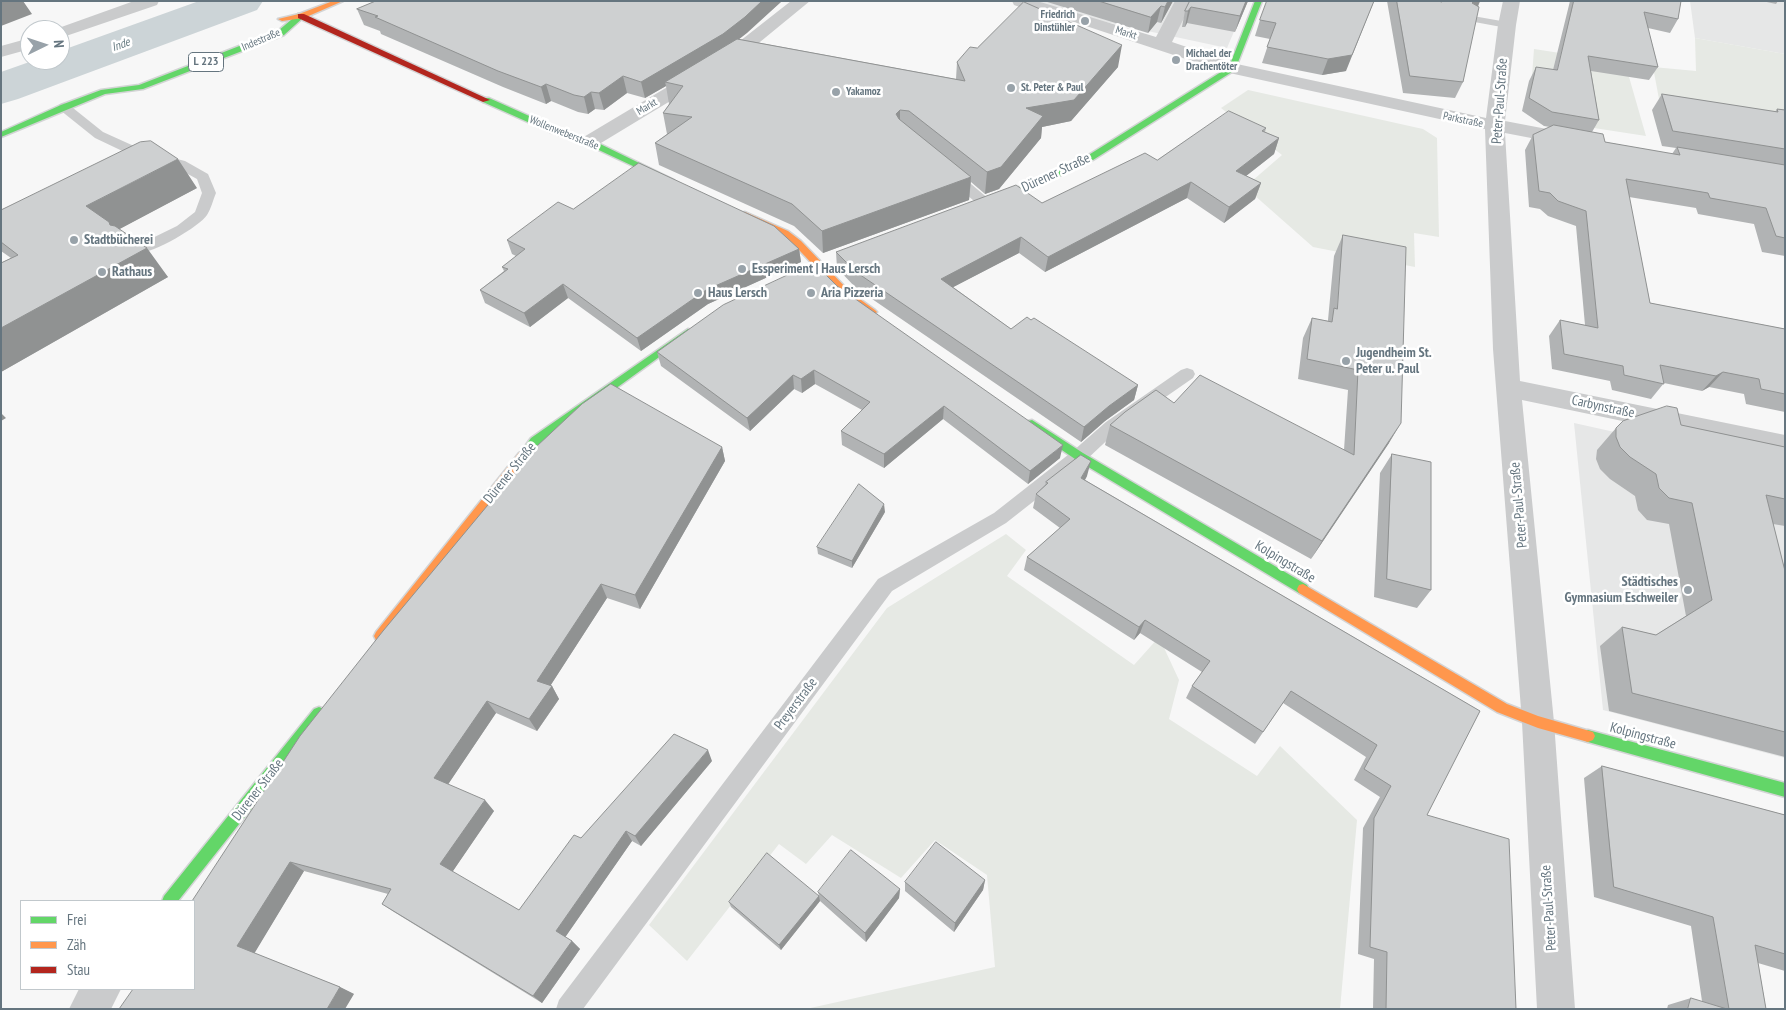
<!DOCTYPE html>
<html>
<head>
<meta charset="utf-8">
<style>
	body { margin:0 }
	#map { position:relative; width:1786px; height:1010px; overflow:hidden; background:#f7f7f7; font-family:"PT Sans Narrow",sans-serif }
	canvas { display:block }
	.frame { position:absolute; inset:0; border:2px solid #65757f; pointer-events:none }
	.legend { position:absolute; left:20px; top:900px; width:175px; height:90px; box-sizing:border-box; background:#fff; border:1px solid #c1c8cc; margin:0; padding:6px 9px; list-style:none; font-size:15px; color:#65757f }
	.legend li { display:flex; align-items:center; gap:10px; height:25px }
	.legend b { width:25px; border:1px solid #c1c8cc }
	.north { position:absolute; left:20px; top:20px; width:50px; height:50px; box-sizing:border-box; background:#fff; border:1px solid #c1c8cc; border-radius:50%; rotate:86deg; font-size:14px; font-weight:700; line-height:20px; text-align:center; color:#65757f }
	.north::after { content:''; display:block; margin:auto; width:18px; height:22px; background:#98a2a9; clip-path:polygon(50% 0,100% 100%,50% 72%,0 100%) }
</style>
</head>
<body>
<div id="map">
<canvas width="1786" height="1010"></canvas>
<div class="frame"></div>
<ul class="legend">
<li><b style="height:6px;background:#63d668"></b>Frei</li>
<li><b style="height:6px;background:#ff974d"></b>Zäh</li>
<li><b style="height:6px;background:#b3261e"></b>Stau</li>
</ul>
<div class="north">N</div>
</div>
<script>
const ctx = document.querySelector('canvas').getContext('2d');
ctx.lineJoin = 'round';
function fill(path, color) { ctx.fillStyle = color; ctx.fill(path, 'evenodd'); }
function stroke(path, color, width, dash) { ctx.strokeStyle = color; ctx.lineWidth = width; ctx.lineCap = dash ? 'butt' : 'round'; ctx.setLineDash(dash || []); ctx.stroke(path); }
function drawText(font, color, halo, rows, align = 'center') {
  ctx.font = font + ' "PT Sans Narrow",sans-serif'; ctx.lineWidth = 5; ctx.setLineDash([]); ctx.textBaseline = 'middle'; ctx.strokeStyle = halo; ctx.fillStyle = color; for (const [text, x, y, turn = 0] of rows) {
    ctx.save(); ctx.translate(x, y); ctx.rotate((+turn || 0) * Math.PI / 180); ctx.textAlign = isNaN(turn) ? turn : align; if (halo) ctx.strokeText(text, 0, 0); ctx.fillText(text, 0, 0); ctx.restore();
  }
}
const built = new Path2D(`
	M1039,1H1247L1227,48L1054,11Z
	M1690,1H1785V54L1695,38Z
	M1574,423L1785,470V758L1603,710Z`);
const green = new Path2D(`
	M1695,38L1785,54V115L1659,99L1653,67L1696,71Z
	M1534,49L1625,63L1646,136L1594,128L1532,76Z
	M1248,90L1423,129L1437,138L1439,237L1414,233L1415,267L1313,247L1245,187L1282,155L1221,108Z
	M1006,534L1026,550L1007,576L1134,665L1159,637L1179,680L1169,719L1257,776L1280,746L1357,820L1340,1009H806L995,967L987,875L935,840L901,878L832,835L806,864L779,844L687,961L649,925L887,608Z`);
const river = new Path2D(`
	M199,1H263L257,10L18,99L1,104V72L35,60H60V51Z`);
const lane = new Path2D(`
	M1473,16L1507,22L1513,25L1507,28L1469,21L1467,19L1469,17Z
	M64,103L68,104L103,132L145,151L185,161L208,174L216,193C213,200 211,209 207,215C199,227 148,257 134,253L132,250L134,247L177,226L195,212L202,193L197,179L175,167L135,157L95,138L60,110L58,107L60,104Z
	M953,172L958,173L990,200L992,203L990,206H980L948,179L946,176Z
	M1187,368L1193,370L1195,374L1193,378L1118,430L1085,461L1006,523L892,591L583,1009H556L559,1000L878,579L994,513L1073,451L1106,422L1181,370Z`);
const street = new Path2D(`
	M134,1H159L157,5L66,36L60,37V30H53Z
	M791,1H810L738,60L596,146L589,148L582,146L579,142L582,138L726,52Z
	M1012,1H1037L1156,37L1175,1H1189L1191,4L1172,42L1237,64L1486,118L1498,25L1503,1H1520L1516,25L1505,121L1573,134L1580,136L1583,140L1580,144L1573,146L1505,133L1520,381L1785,435V455L1522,400L1554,722L1575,1009H1537L1522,722L1493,349L1485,129L1225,72L1074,22L1042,15L1014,5Z
	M30,38V49L1,57V46Z
	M79,989H121L111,1009H69Z`);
const fast = new Path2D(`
	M1255,1H1262L1235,70L1093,160L1036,187L989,205H983V201L1030,183L1087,156L1229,67Z
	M298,14L305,16L284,35L143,89L105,94L1,137V132L61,105L101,90L139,85L278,31Z
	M483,98H489L556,128L592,140L674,180L670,183L667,182L586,144L550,132L483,102Z
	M688,329L691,330L693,332L691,334L539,444L527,459H519L518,456L531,438Z
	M1032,420L1083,453L1307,585L1309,589L1307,593L1303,594L1299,593L1075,459L1028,427L1027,424L1028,421Z
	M319,707L324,709L326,713L324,717L178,901H162L164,896L314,709Z
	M1588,730L1785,783V797L1588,742L1583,740L1581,736L1583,732Z`);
const slow = new Path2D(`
	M333,1H343L304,18L282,21L278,19L299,14Z
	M745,212L788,231L801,241L850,292L875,310L877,312L875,314C857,319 802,249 784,236C772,228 755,223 742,217V213Z
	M523,452L528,456L527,459L384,640L380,641L376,640L374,636L376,632L519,453Z
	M1303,584L1507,704L1538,716L1593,732L1595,736L1593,740L1588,742L1538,728L1497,712L1299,593L1297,589L1299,585Z`);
const jam = new Path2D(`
	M298,14H304L490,100L483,102L298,18Z`);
const wall = new Path2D(`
	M376,1H782L739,39L956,79L957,62L1118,67L1071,121L1042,127L1041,138L999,189L985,194L971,182L969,200L823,253L794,226L659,165L655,143L667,134L663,113L669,104L666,86L645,98L627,93L604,110L595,109L588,114L578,112L551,101L546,104L503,87L381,34L380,31L364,25L357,9Z
	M1044,1H1173L1161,23L1157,22L1148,33Z
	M1190,1H1248L1235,32L1187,23L1185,27H1182L1185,11Z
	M1267,1L1346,71L1322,75L1262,63L1270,39L1255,36L1260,20Z
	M1387,1H1480L1478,7L1463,82L1455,98L1403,93Z
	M1570,1H1681L1678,19L1670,33L1648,28L1658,67L1649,80L1591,71L1599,120L1592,132L1605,142L1672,154L1676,148L1662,146L1652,110L1662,94L1775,112L1777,109L1785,110V256L1762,252L1754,224L1698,214L1696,208L1629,197L1650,303L1785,329V412L1746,404L1744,394L1709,387L1702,391L1664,383L1651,399L1612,390L1610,381L1552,369L1549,336L1560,320L1585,325L1576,226L1548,216L1540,209L1529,207L1525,150L1533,135L1550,127L1544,126L1522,111L1529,81L1536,67L1553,70Z
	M1762,1H1778L1776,4Z
	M1266,128L1265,132L1279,138L1274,154L1246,176L1261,183L1255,199L1224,223L1187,198L1045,272L1019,253L953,287L1011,329L1138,385L1134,400L1105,421L1081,442L856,288L837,268L836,252L1042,203L1157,160Z
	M197,188L119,229L168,277L1,372V263L11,258L1,251V210Z
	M573,209L799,249L801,262L708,304L641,351L568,298L530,327L485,303L480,290L504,271L502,267L516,256L512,254L507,240Z
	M1343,235L1389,443L1311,559L1105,445L1110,425L1174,403L1344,450L1348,390L1298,379L1303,338L1312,318L1328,321V320L1334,256Z
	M837,286L1060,458L1028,484L943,419L884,468L842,445L841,431L862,410L815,384L802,393L794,389L750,431L661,366L657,352Z
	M1681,425L1785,447V526L1773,524L1785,571V757L1609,711L1600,646L1622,627L1656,635L1686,616L1669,524L1647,520L1638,510L1635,496L1610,479L1600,469L1596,459L1597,450L1616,428Z
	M722,447L725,461L640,609L607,598L550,686H552L559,699L537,731L496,713L448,784L494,811L452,872L519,910L581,838L712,761L641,846L632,841L565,937L572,941L580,949L542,1003L394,912L382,904L388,894L304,871L254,953L340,987L354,994L119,1009Z
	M1392,454L1431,590L1417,608L1374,597L1380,473Z
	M1087,476L1085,480L1480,711L1427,815L1516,1009H1373L1374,959L1358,954L1363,828L1380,797L1354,780L1366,757L1283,703L1255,744L1186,698L1192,686L1202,672L1140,633L1134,640L1024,570L1027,557L1060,528L1033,508L1036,494L1045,485L1046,482Z
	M885,512L852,568L818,554L817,547Z
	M1602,766L1785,815V971L1758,963L1766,1009H1688L1702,1001L1691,926L1594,897L1584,778Z
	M985,880L983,890L954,932L905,891V882Z
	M900,889L899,898L866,942L820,901L781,950L731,907L729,902L819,896L818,892Z
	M1691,998L1688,1009H1667L1668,1005Z`);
const shadedWall = new Path2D(`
	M1,1H23L32,14L1,26Z
	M762,1H782L747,33L725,50L665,82L666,86L645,98L641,82Z
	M1168,1H1173L1161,23L1165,7Z
	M1246,1H1248L1235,32L1240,16Z
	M1374,1L1346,71L1322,75L1328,59Z
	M1474,1H1480L1474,14L1472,3Z
	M1161,6L1157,22L1148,33L1151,17Z
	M1191,7L1187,23L1185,27L1188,11Z
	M1122,45L1118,67L1071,121L1042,127L1041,138L999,189L985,194L987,172L1026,108Z
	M623,76L627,93L604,110L599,93Z
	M546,84L551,101L546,104L541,87Z
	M591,92L595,109L588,114L584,97Z
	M900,110V132L896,114Z
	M1279,138L1274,154L1232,187L1236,171Z
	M178,159L197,188L116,231L86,206Z
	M971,177L969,200L823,253L822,231Z
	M1191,182L1187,198L1045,272L1048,257Z
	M1261,183L1255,199L1224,223L1229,207Z
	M1021,237L1019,253L940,294L941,279Z
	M147,248L168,277L1,372V328Z
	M799,249L801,262L708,304L641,351L637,338L706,290Z
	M563,284L568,298L530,327L524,313Z
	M814,370L815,384L802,393L801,379Z
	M1723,372L1709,387L1702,391L1716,376Z
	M793,375L794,389L750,431L747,418Z
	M1138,385L1134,400L1105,421L1081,442L1084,427L1109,406Z
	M944,406L943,419L884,468V454Z
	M1,413L6,418L1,421Z
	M1401,423L1389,443L1311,559L1322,541Z
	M1063,445L1060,458L1028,484L1030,471Z
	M722,447L725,461L640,609L635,595Z
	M1091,461L1087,476L1078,492L1081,478Z
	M884,504L885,512L852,568V561Z
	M601,584L607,598L545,694L537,681Z
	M1145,620L1140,633L1134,640L1139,627Z
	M552,686L559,699L537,731L529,719Z
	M487,701L496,713L445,789L434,778Z
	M708,750L712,761L641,846L635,836Z
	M485,800L494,811L451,874L440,864Z
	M626,831L632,841L564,939L556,931Z
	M290,862L304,871L254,954L237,946Z
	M985,880L983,890L954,932L955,923Z
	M900,889L899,898L866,942L865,933Z
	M819,896L820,901L781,950L779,945Z
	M572,941L580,949L542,1003L533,996Z
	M340,987L354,994L345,1009H327Z`);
const building = new Path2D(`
	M376,1H762L745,17L723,34L641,82L623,76L599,93L591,92L584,97L574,95L546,84L541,87L498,71L375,17L378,16L357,9Z
	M1099,1H1168L1165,7L1161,6L1151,17Z
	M1190,1H1246L1240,16L1191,7L1188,11H1185Z
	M1267,1H1374L1352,55L1328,59L1267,47L1276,23L1260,20Z
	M1397,1H1438L1442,2L1443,1H1474L1472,3L1479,7L1463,82L1410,76Z
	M1574,1H1681L1678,19L1644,12L1658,67L1588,56L1599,120L1552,112L1529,98L1536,67L1557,70Z
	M1024,2L1122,45L1074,100L1026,108L1043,116L1001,167L987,172L909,111L900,110L896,114L899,119L971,177L822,231L792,204L655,143L692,117L663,113L683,86L665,82L737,39L965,81L957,62L970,47L977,48Z
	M1662,94L1778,112L1777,109L1785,110V149L1673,131Z
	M1229,111L1266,128L1262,131L1279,138L1236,171L1261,183L1229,207L1191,182L1048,257L1021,237L941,279L1011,329L1027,317L1031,320L1034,318L1138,385L1109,406L1084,427L856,272L836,252L1016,185L1042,203L1145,153L1157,160Z
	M1554,125L1603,134L1605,142L1680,155L1677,147L1785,165V238L1776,236L1766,208L1710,198L1708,193L1626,179L1650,303L1785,329V394L1761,389L1759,379L1723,372L1716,376L1660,365L1664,384L1624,375L1623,366L1564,354L1560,320L1598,328L1586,211L1558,201L1550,193L1539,191L1533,135Z
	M151,141L178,159L86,206L109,222L110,225L115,226L147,248L1,328V263L18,255L1,242V210L140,142Z
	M639,163L774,226L799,249L706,290L637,338L563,284L524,313L480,290L508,269L502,267L525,249L507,240L558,202L573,209Z
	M1343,235L1406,247L1401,423L1322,541L1110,425L1125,412L1156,390L1174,403L1200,375L1354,455L1358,370L1307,359L1312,318L1332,322L1334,308L1337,309Z
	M814,263L837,286L1063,445L1030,471L944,406L884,454L841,431L870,402L814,370L801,379L793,375L747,418L657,352L723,305Z
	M611,384L722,447L635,595L601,584L537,681L552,686L529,719L487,701L434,778L485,800L440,864L519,910L574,835L581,838L674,734L708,750L635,836L626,831L556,931L572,941L533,996L382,904L391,889L290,862L237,946L340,987L327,1009H119L133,989H194V901H192L300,736L383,631L537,446L582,404Z
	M1667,406L1677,408L1681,425L1785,447V499L1766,495L1785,571V732L1632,693L1622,627L1656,635L1712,600L1692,503L1669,498L1659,488L1656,474L1630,457L1620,447L1616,437V428L1623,421Z
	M1392,454L1431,462V590L1387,579Z
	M1081,455L1091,461L1081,478L1480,711L1427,815L1509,839L1516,1009H1386L1387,952L1370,947L1374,818L1391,786L1364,769L1377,745L1291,691L1263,732L1192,686L1210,661L1145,620L1139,627L1027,557L1070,519L1036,494L1048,483L1046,482Z
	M859,484L884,504L852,561L817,547Z
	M1602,766L1785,815V954L1755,945L1766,1009H1729L1713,917L1614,887Z
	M936,842L985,880L955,923L905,882Z
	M851,850L900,889L865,933L818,892Z
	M767,853L819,896L779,945L729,902Z
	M1691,998L1727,1009H1688Z`);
const markers = [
	[1085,21,5,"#98a2a9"],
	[1176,60,5,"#98a2a9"],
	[1011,88,5,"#98a2a9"],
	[836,92,5,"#98a2a9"],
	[74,240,5,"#98a2a9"],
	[742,269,5,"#98a2a9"],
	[102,272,5,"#98a2a9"],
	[698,293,5,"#98a2a9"],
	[811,293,5,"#98a2a9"],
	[1346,361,5,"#98a2a9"],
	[1688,590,5,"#98a2a9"]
];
const farPoinames = [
	["Friedrich",1075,15,"right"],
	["Dinstühler",1075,28,"right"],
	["Michael der",1186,54],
	["Drachentöter",1186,67],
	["St. Peter & Paul",1021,88],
	["Yakamoz",846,92]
];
const farStreetnames = [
	["Markt",1126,33,18],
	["Indestraße",261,40,-23],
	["Markt",647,107,-31],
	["Parkstraße",1463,120,12],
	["Wollenweberstraße",564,133,22]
];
const farWaternames = [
	["Inde",121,45,-20]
];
const shields = [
	[206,62,35]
];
const shieldNames = [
	["L 223",206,62]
];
const streetNames = [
	["Peter-Paul-Straße",1500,101,-86],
	["Dürener Straße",1056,173,-25],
	["Carbynstraße",1603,407,12],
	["Dürener Straße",510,473,-51],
	["Peter-Paul-Straße",1519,505,-95],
	["Kolpingstraße",1285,562,31],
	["Preyerstraße",796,704,-53],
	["Kolpingstraße",1643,736,15],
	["Dürener Straße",258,790,-52],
	["Peter-Paul-Straße",1549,908,-94]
];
const poiNames = [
	["Stadtbücherei",84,240],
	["Essperiment | Haus Lersch",752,269],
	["Rathaus",112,272],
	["Haus Lersch",708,293],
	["Aria Pizzeria",821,293],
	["Jugendheim St.",1356,353],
	["Peter u. Paul",1356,369],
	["Städtisches",1678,582,"right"],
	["Gymnasium Eschweiler",1678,598,"right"]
];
fill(built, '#e6e7e7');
fill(green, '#e6e9e4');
fill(river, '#ccd4d7');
stroke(fast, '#d3d4d5', 3);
stroke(slow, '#d3d4d5', 3);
stroke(jam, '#d3d4d5', 3);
fill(lane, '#cacbcc');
fill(street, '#cacbcc');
fill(fast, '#63d668');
fill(slow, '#ff974d');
fill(jam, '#b3261e');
fill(wall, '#b1b3b4');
fill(shadedWall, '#909292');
fill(building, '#ced0d1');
stroke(building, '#909292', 1);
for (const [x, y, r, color] of markers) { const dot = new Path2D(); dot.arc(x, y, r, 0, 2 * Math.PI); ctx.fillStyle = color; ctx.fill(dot); stroke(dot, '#fff', 2); }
drawText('bold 11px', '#65757f', '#fff', farPoinames, 'left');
drawText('11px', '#65757f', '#fff', farStreetnames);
drawText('italic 12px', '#657a80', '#fff', farWaternames);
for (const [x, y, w] of shields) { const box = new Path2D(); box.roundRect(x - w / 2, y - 9.5, w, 19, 4); ctx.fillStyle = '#fff'; ctx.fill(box); stroke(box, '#65757f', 1); }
drawText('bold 12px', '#65757f', null, shieldNames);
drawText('14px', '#65757f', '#fff', streetNames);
drawText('bold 14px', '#65757f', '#fff', poiNames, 'left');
</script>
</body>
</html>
